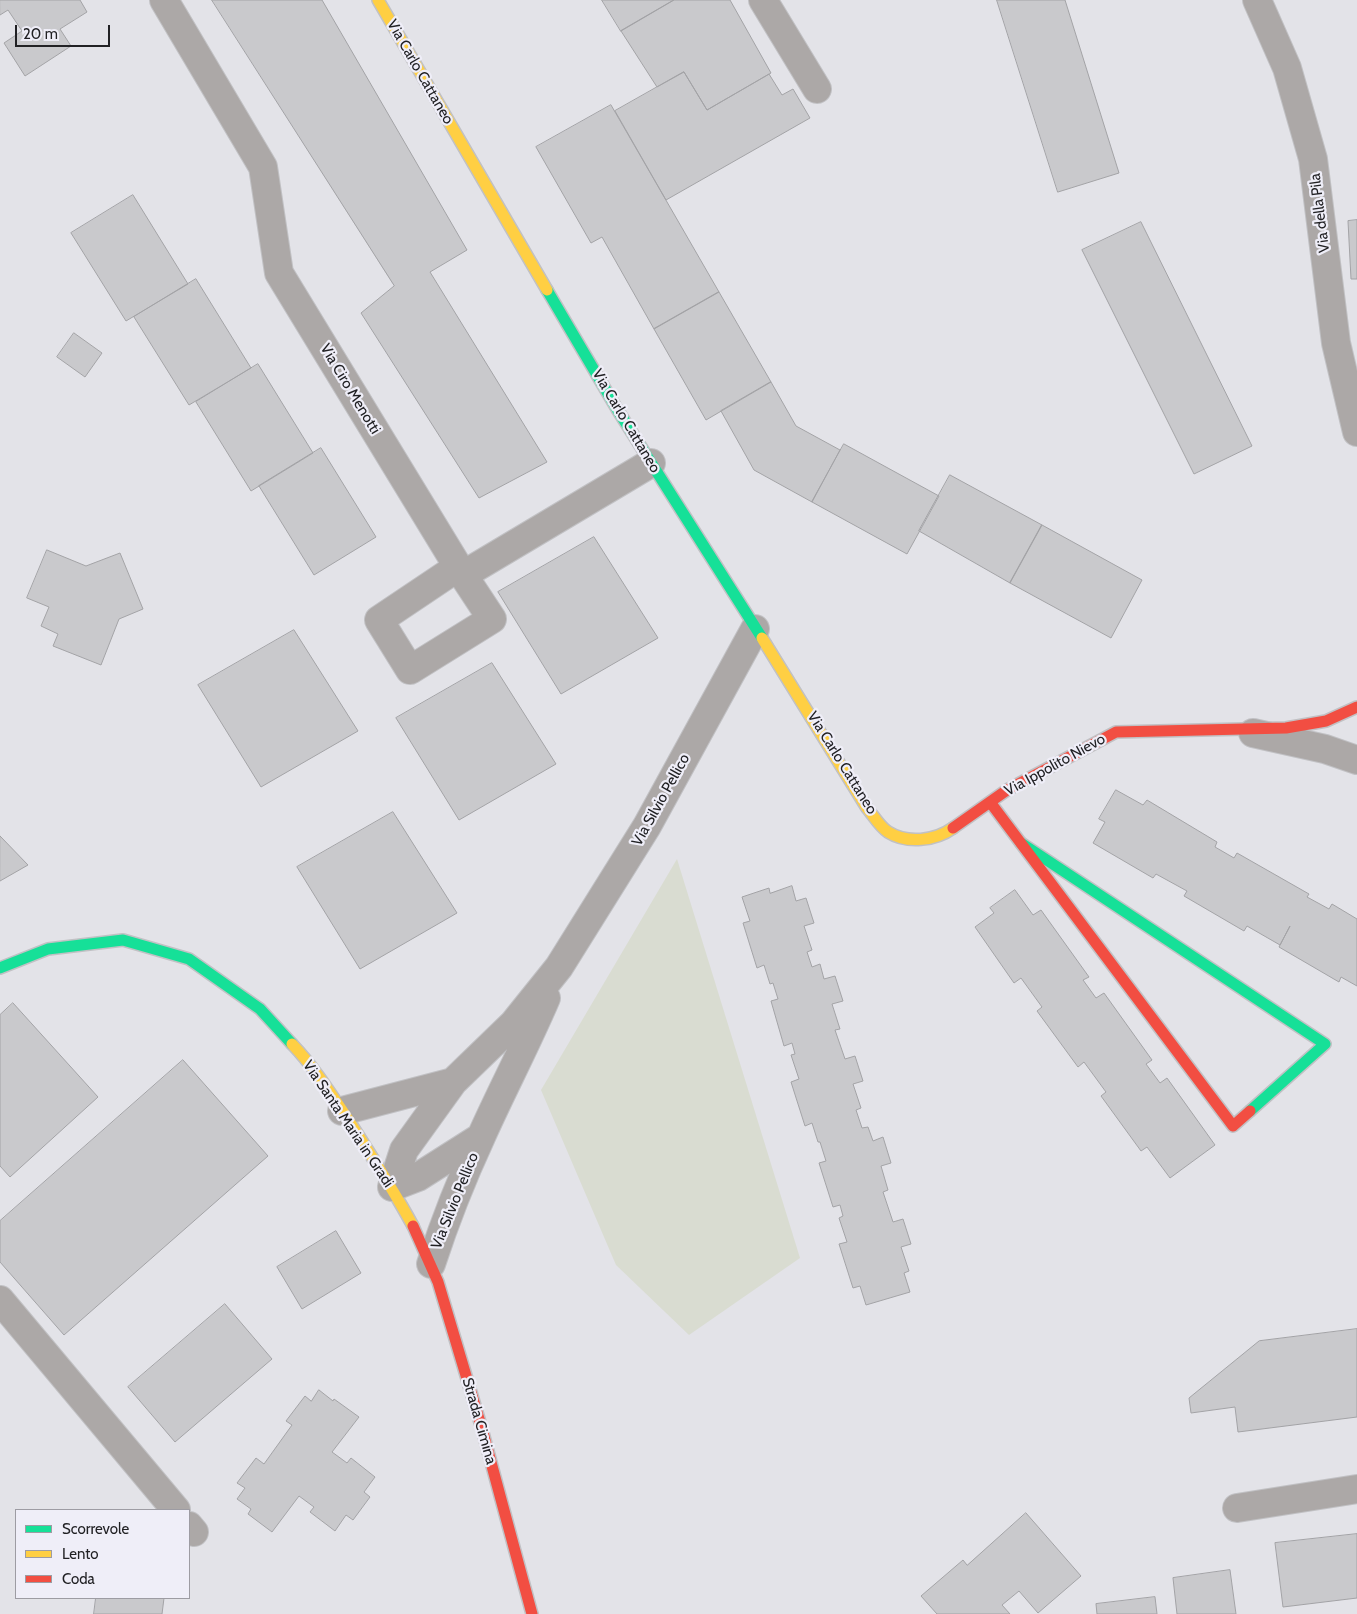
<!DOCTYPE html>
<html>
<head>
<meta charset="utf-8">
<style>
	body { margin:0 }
	#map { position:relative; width:1357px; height:1614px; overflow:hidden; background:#e3e3e8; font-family:Cabin,sans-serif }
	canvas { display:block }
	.legend { position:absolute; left:15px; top:1509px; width:175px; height:90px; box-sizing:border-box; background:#efeef8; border:1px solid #9d9ca3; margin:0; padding:6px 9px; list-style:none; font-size:15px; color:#212124 }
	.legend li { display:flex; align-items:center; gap:10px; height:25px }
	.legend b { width:25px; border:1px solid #9d9ca3 }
	.scale { position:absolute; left:15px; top:25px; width:95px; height:22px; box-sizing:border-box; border:2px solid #212124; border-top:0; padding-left:6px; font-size:15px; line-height:18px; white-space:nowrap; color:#212124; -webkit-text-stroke:4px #efeef8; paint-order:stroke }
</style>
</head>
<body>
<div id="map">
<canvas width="1357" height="1614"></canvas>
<ul class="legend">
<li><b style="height:6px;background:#16e098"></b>Scorrevole</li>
<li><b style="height:6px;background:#ffcf43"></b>Lento</li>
<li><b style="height:6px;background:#f24e42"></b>Coda</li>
</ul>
<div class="scale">20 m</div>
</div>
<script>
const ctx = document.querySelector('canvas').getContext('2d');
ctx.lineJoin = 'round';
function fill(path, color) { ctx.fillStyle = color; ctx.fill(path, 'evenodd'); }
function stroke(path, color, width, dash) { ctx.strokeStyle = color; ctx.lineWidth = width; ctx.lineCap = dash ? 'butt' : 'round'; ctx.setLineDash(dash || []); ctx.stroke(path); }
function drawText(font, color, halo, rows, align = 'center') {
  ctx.font = font + ' Cabin,sans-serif'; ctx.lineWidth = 4.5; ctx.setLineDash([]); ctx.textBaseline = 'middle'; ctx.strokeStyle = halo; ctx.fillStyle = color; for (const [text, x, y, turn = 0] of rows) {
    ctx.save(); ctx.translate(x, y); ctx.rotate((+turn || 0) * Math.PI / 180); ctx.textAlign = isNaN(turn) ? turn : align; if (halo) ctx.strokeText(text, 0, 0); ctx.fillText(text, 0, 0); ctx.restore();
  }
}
const green = new Path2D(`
	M677,859L800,1258L689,1335L616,1265L541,1090Z`);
const building = new Path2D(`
	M0,0H80L87,12L60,29L71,46L25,76L4,43L22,31L8,10L0,15Z
	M212,0H322L467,250L430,272L547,462L479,498L361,313L394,286Z
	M602,0H674L621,31Z
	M674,0H730L771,73L707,110L684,72L657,87L621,31Z
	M997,0H1065L1119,173L1058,192Z
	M684,72L707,110L769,74L782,95L793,89L810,118L666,200L615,111Z
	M611,105L719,292L654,329L602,237L591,243L536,147Z
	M133,195L188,284L126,321L71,233Z
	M1357,220V279H1351L1348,221Z
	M1141,222L1252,446L1194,474L1082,250Z
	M196,279L251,368L189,405L134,317Z
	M719,292L771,382L706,420L654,329Z
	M74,333L102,353L85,377L57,357Z
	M258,364L313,453L251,491L196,402Z
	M771,382L796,426L840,450L812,502L754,470L721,411Z
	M844,444L939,496L907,554L812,502Z
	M321,448L376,537L314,575L259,486Z
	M950,475L1042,525L1010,583L919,531Z
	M1042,525L1142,580L1111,638L1010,583Z
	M594,537L658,638L561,694L498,592Z
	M47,550L86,566L120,553L143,609L119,619L101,665L53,646L58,634L41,626L49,607L27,598Z
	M294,630L358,731L261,787L198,685Z
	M492,663L556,764L459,820L396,718Z
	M1116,790L1143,805L1147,800L1217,842L1215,847L1234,858L1237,853L1309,894L1307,897L1329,909L1332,904L1357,919V986L1341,977L1339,982L1279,947L1290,926L1280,945L1247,926L1244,931L1184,896L1187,891L1156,874L1153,878L1093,843L1105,822L1099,819Z
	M393,812L457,913L360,969L297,867Z
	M0,836L28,865L0,881Z
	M792,886L796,901L806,898L814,923L804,926L812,950L807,952L812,967L820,964L824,979L835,976L843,1001L832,1004L840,1029L835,1030L845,1059L855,1056L863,1081L853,1084L861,1108L856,1110L862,1128L868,1127L873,1141L883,1137L891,1163L881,1166L888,1190L883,1192L893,1222L903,1219L911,1244L901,1247L909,1271L904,1273L910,1292L866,1305L860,1286L853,1288L839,1244L847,1242L839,1218L843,1216L840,1205L833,1207L819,1163L826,1161L820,1142H818L812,1123L805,1126L791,1082L799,1079L791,1055L795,1054L792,1043L784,1046L771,1001L778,999L773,983L770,984L764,965L757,968L743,923L750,921L742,897L769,888L770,893Z
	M1015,890L1033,915L1041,910L1089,977L1083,980L1096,998L1104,993L1152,1060L1146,1064L1160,1083L1167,1078L1215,1145L1170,1178L1147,1147L1141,1151L1101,1096L1106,1092L1084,1062L1078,1067L1037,1011L1042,1007L1021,978L1014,983L975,927L994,913L990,908Z
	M13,1003L98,1097L10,1177L0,1166V1015Z
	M183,1060L268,1156L64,1335L0,1262V1221Z
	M336,1231L361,1273L302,1309L277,1267Z
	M225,1304L272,1359L175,1442L128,1387Z
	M1357,1329V1417L1238,1432L1235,1407L1191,1413L1189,1398L1259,1341Z
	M319,1390L333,1401L334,1399L359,1417L332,1452L347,1463L351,1458L375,1477L364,1492L370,1497L353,1520L346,1515L335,1531L310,1512L314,1507L299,1496L272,1532L248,1514L251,1509L237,1499L245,1488L237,1483L256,1458L264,1464L292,1425L286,1421L305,1396L311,1401Z
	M1026,1513L1081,1576L1038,1613L1019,1591L1002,1605L1010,1614H937L921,1596L963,1560L967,1565Z
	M1357,1534V1598L1283,1607L1275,1543Z
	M1230,1570L1236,1614H1177L1173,1578Z
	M1155,1597L1157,1614H1097L1096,1604Z
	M96,1598H164L162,1614H94Z`);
const street = new Path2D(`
	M164,0L263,167L279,273L463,575L651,463
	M763,0L817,89
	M1257,0L1287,68L1313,159L1336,343L1357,432
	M458,567L379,620L410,670L492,619L463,575
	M1253,733L1325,749L1357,760
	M342,1111L453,1082
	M392,1187L404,1150L453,1082L514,1023L559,967L647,826L755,629
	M392,1187L418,1177L481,1137
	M431,1264C445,1221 462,1178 481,1137C502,1090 526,1045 546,998
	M0,1300L176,1510
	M1237,1508L1357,1489
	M189,1526L194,1532`);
const fast = new Path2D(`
	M547,290L617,409L762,638
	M1021,843L1325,1044L1250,1111
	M0,968L48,949L123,940L189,959L260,1009L292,1044`);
const slow = new Path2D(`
	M378,0L547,290
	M762,638L867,808C873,815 880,827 888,832C907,844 935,841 953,828
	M292,1044C314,1067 331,1094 349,1121C371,1155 393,1189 413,1226`);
const jam = new Path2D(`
	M990,802L1233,1126L1250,1111
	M953,828L1007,790L1116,732L1286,728L1326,721L1357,707
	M413,1226L438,1282L482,1429L532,1614`);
const streetNames = [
	["Via Carlo Cattaneo",420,72,60],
	["Via della Pila",1320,213,-97],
	["Via Ciro Menotti",350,389,59],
	["Via Carlo Cattaneo",626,421,59],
	["Via Carlo Cattaneo",842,763,58],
	["Via Ippolito Nievo",1055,765,-29],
	["Via Silvio Pellico",661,800,-61],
	["Via Santa Maria in Gradi",348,1124,56],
	["Via Silvio Pellico",455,1201,-68],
	["Strada Cimina",479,1421,74]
];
fill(green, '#d9dcd1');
fill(building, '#c9c9cc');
stroke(building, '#a3a3a6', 1);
stroke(street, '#c1c1c4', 30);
stroke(fast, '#c1c1c4', 14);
stroke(slow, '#c1c1c4', 14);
stroke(jam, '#c1c1c4', 14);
stroke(street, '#aca8a7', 28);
stroke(fast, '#16e098', 11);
stroke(slow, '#ffcf43', 11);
stroke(jam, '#f24e42', 11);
drawText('15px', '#212124', '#efeef8', streetNames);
</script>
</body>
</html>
